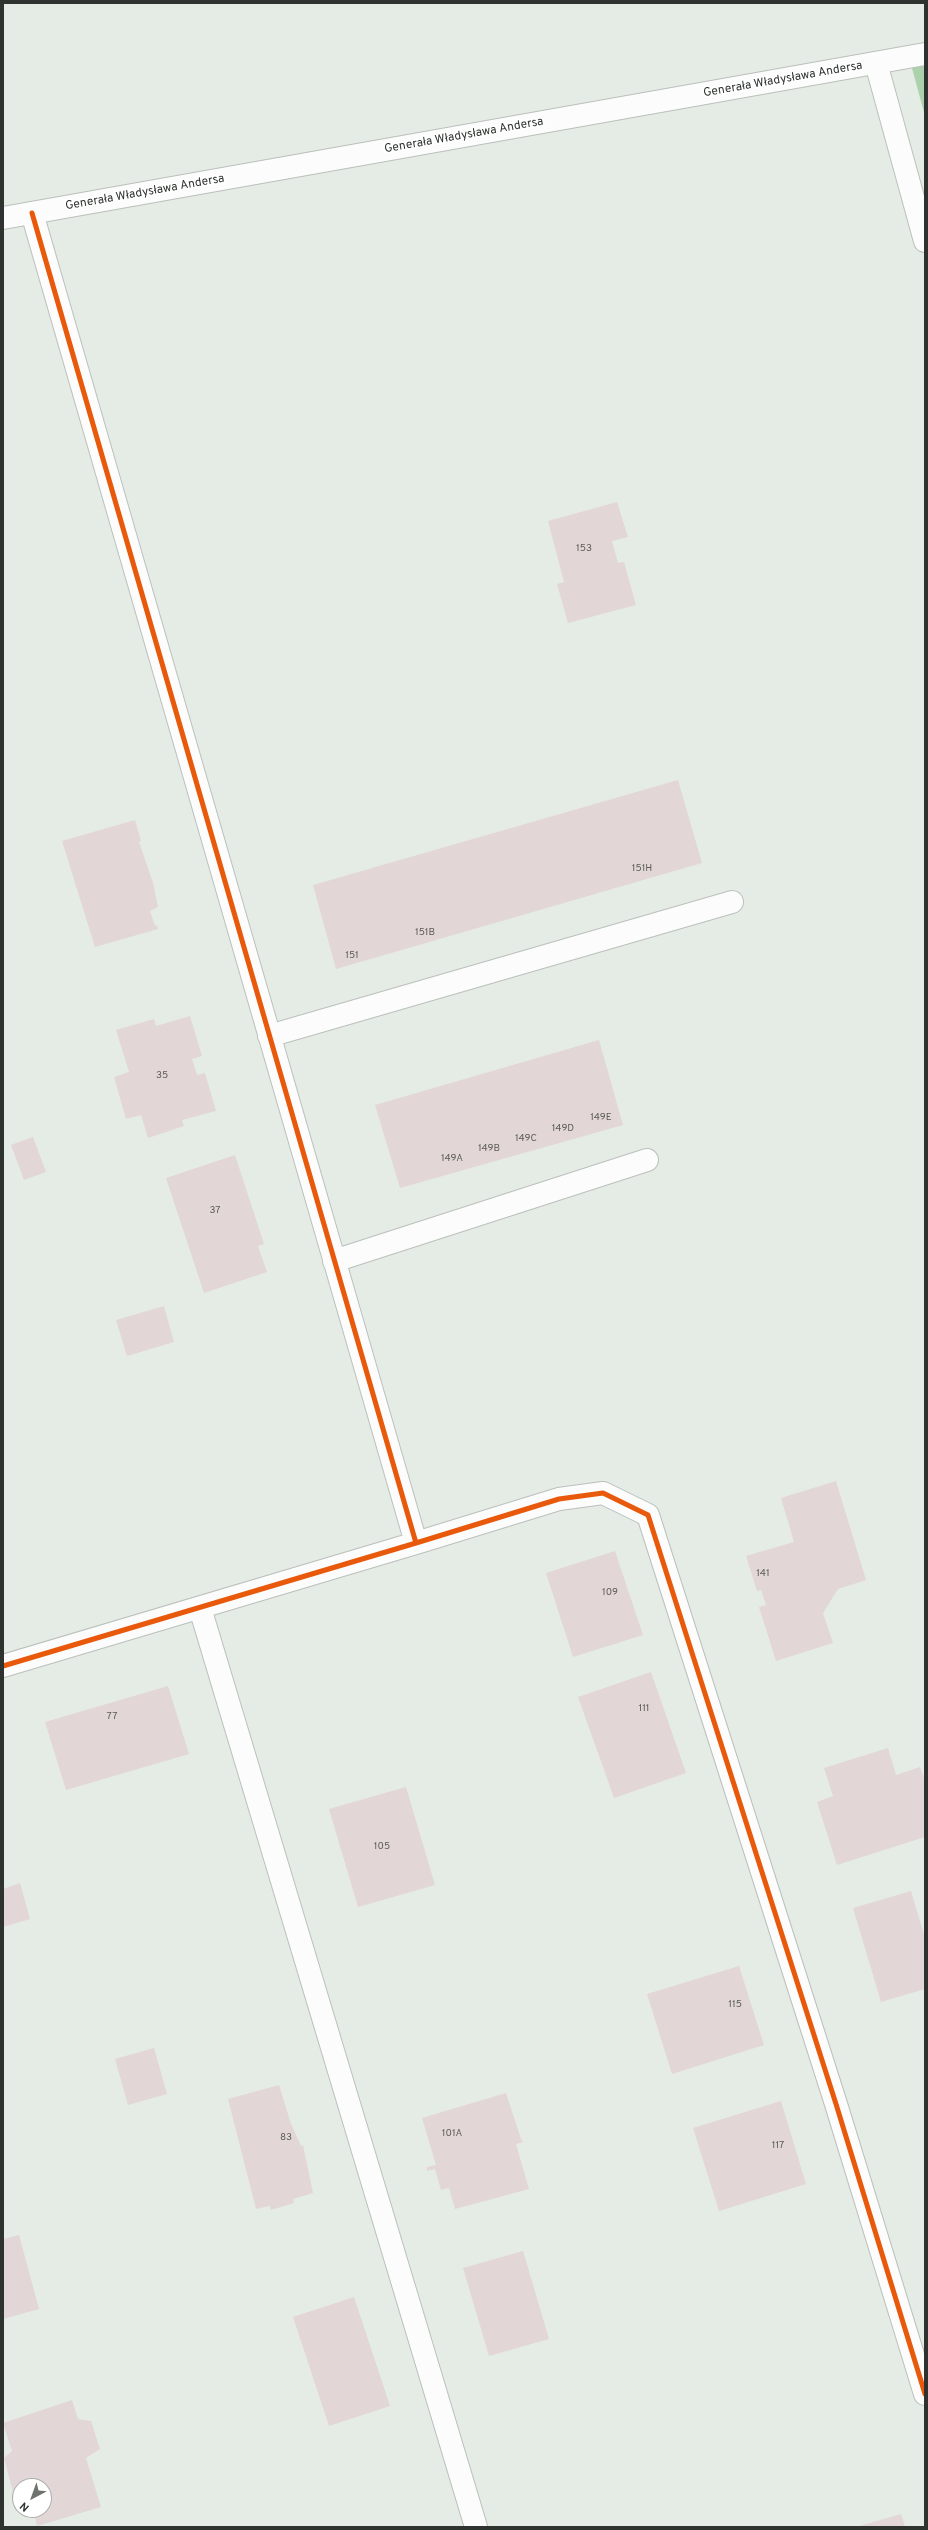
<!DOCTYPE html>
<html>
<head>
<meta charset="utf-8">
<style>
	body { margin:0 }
	#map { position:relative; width:928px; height:2530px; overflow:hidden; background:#e5ebe5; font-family:Overpass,sans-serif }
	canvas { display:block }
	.frame { position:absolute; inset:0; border:4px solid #2f332f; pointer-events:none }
	.north { position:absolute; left:12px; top:2478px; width:40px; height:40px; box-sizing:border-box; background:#fff; border:1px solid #acadac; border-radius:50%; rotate:221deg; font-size:11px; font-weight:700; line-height:16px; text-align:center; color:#2f332f }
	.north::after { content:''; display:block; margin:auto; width:14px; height:18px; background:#6f736f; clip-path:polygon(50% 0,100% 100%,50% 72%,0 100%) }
</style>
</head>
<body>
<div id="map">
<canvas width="928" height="2530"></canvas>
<div class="frame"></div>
<div class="north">N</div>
</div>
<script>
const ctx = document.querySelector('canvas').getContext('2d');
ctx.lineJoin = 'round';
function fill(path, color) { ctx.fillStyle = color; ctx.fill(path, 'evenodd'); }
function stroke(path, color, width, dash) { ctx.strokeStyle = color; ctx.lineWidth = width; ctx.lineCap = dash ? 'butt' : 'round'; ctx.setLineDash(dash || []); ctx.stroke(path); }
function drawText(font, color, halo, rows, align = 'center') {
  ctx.font = font + ' Overpass,sans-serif'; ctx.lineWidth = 3.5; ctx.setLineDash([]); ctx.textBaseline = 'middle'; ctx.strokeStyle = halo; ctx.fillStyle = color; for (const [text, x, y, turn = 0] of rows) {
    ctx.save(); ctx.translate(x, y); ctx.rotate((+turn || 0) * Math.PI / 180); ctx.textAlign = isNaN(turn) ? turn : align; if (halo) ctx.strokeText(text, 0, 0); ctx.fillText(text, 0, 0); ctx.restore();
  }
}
const forest = new Path2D(`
	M925,54V116L909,57Z`);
const building = new Path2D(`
	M617,502L628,537L612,541L618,563L624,562L636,605L568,623L557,584L564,582L548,521Z
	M678,780L702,863L336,969L313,885Z
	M135,820L141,841L139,842L153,883L158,907L150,911L155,926L157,925L158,929L95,947L62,841Z
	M190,1016L202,1056L192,1059L197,1075L205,1073L216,1111L182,1120L184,1126L148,1138L141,1115L126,1119L114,1077L129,1072L116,1030L154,1019L156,1026Z
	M599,1040L623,1125L400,1188L375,1105Z
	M33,1137L46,1172L24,1180L11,1145Z
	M235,1155L264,1244L258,1246L267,1272L204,1293L166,1178Z
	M164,1306L174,1342L127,1356L116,1320Z
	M836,1481L866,1580L838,1589L823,1613L833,1643L776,1661L759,1607L766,1605L761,1590L757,1591L746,1556L794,1542L781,1498Z
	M615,1551L643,1635L573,1657L546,1573Z
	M651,1672L686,1773L614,1798L578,1697Z
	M168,1686L189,1754L66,1790L45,1722Z
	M888,1748L896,1775L920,1767L925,1781V1837L837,1865L817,1802L833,1796L824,1768Z
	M406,1787L435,1885L358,1907L329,1809Z
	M20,1883L30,1919L3,1927V1889Z
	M911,1891L925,1938V1989L881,2002L853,1908Z
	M739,1966L764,2045L672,2074L647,1994Z
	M154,2048L167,2094L128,2105L115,2059Z
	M279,2085L291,2124L301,2146L303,2145L313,2193L293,2199L294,2203L271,2210L270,2206L256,2209L228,2099Z
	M506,2093L521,2139L463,2157L521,2139L523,2142L516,2144L529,2189L455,2209L449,2188L441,2190L435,2169L427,2171V2167L436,2165L422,2118Z
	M781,2101L806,2184L719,2211L693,2128Z
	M19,2235L39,2309L3,2319V2239Z
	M523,2251L549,2339L489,2356L463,2268Z
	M354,2297L390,2406L329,2426L293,2317Z
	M72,2400L78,2419L91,2421L100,2449L86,2458L101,2507L37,2526L33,2510H44V2486H20V2493L13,2492L4,2458L12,2451L3,2423Z
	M901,2514L905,2527H856Z`);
const minor = new Path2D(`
	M876,63L925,241
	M269,1036L732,902
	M334,1261L647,1160
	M416,1543L559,1499L603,1493L648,1515L836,2104L925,2394
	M200,1608L476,2527
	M3,1666L416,1543L32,213`);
const major = new Path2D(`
	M3,218L925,54`);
const cycleway = new Path2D(`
	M416,1543L559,1499L603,1493L648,1515L836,2104L925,2394
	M3,1666L416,1543L32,213`);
const numberNames = [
	["153",584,549],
	["151H",642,869],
	["151B",425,933],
	["151",352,956],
	["35",162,1076],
	["149E",601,1118],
	["149D",563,1129],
	["149C",526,1139],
	["149B",489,1149],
	["149A",452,1159],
	["37",215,1211],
	["141",763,1574],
	["109",610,1593],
	["111",644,1709],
	["77",112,1717],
	["105",382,1847],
	["115",735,2005],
	["101A",452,2134],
	["83",286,2138],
	["117",778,2146]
];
const streetNames = [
	["Generała Władysława Andersa",783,80,-10],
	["Generała Władysława Andersa",464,136,-10],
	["Generała Władysława Andersa",145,193,-10]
];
fill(forest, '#acd2ad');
fill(building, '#e2d7d6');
stroke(minor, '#bbc0bb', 24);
stroke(major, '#bbc0bb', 24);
stroke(minor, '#fbfcfb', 22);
stroke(major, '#fbfcfb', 22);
stroke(cycleway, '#e8590c', 5);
drawText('10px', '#5c5c59', null, numberNames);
drawText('12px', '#2f332f', '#fff', streetNames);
</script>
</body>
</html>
